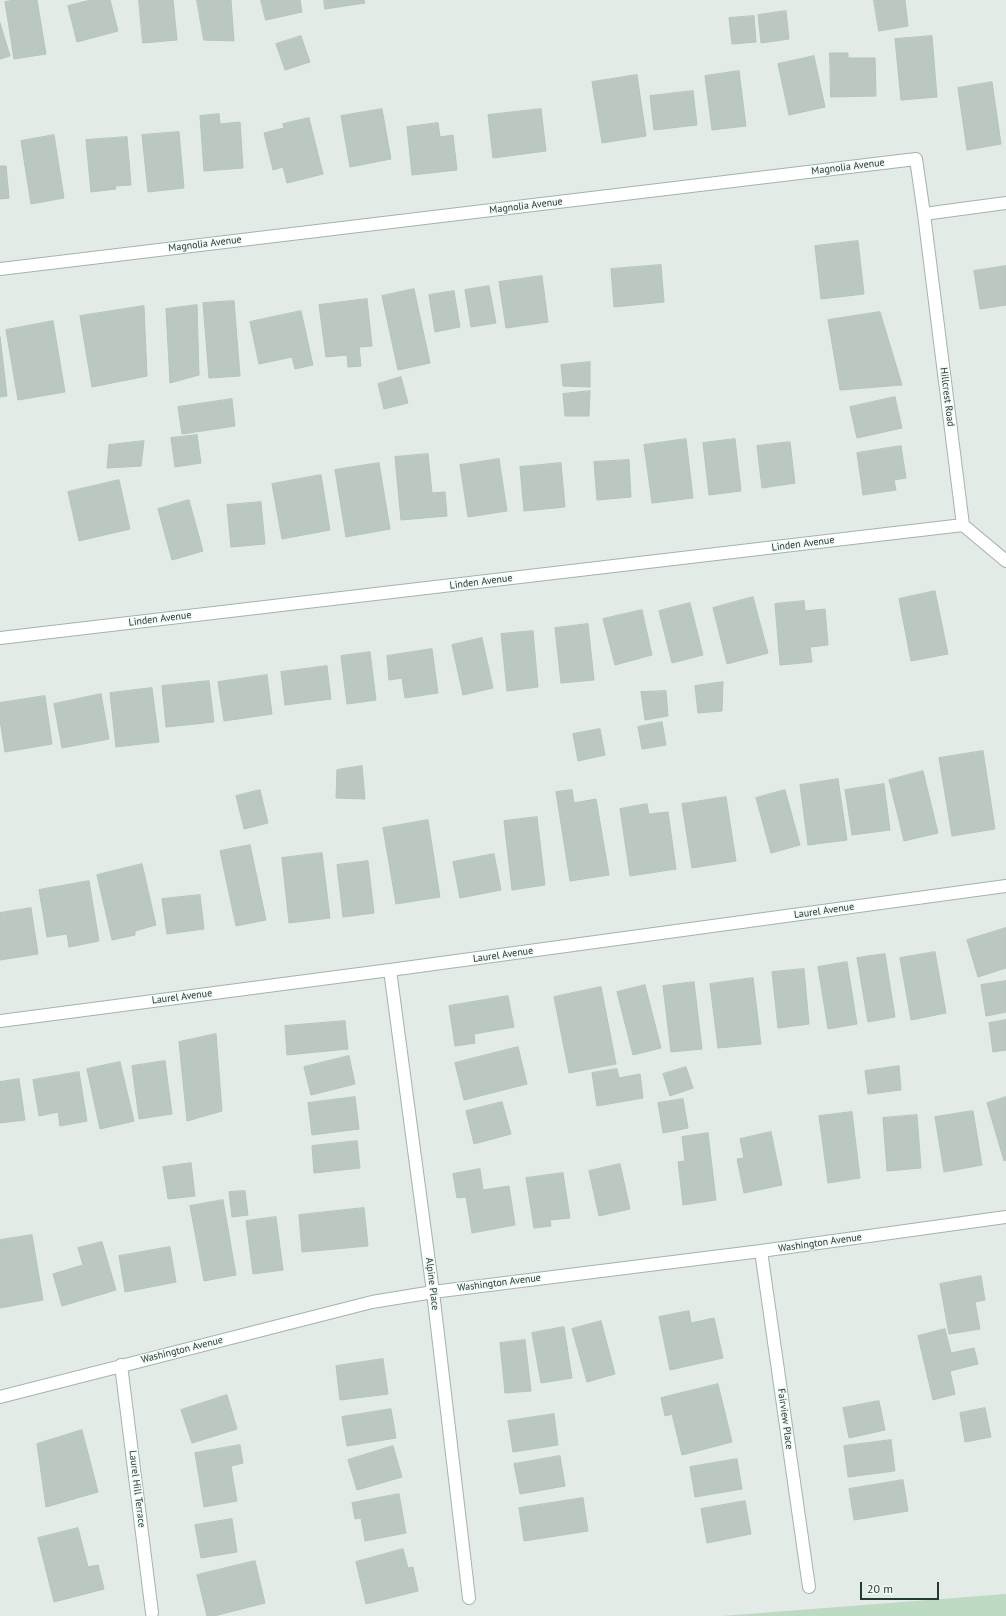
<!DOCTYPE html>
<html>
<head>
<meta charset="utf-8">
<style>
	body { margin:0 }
	#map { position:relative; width:1006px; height:1616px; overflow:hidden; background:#e2ebe6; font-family:"PT Sans",sans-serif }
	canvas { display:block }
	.scale { position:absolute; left:860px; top:1582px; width:79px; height:18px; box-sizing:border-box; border:2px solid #243b32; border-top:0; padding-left:5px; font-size:12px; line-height:14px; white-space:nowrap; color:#243b32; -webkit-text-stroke:3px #f2f8f5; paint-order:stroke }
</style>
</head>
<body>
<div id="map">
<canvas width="1006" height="1616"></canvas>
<div class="scale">20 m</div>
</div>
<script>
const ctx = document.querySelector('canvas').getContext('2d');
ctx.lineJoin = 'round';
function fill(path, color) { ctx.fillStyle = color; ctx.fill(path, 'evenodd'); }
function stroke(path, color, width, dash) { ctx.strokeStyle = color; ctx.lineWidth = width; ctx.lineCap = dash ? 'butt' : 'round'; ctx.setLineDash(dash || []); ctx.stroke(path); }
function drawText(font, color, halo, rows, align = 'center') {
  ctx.font = font + ' "PT Sans",sans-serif'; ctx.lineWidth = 3; ctx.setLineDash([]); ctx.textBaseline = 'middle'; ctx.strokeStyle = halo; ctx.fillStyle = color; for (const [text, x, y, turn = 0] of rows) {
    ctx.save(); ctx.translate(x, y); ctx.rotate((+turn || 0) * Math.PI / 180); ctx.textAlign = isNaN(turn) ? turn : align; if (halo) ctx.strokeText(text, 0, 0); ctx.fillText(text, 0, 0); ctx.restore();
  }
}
const green = new Path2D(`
	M1006,1594V1616H722L980,1596Z`);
const building = new Path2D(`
	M15,0H37L46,54L14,59L5,2Z
	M91,0H110L118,31L77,42L68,6Z
	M139,0H173L177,40L143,43Z
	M197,0H231L234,41L204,40Z
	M261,0H300L302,12L266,20Z
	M324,0H364L365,3L325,9Z
	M874,0H905L908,26L879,31Z
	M786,11L789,39L761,43L758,15Z
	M754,16L756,42L732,44L729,18Z
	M0,23L10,56L0,59Z
	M301,36L310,62L285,70L276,44Z
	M932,36L937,97L901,100L895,39Z
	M830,53H848V58H875L876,96L831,97Z
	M814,56L825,107L789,115L778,64Z
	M739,71L746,126L712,130L705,76Z
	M637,75L646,136L602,143L592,82Z
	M992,82L1001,144L967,150L958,88Z
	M693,91L697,125L654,130L650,96Z
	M382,109L391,159L350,167L341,116Z
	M541,109L546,151L493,158L488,115Z
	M219,114L220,124L240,122L243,168L204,171L200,116Z
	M309,118L323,174L287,183L283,167L273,170L264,133L284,128L283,124Z
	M438,123L440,137L453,135L457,170L412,175L407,127Z
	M179,132L184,188L148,192L142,135Z
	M54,135L64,198L31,204L21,141Z
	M127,137L131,185L115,186L116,189L91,192L86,140Z
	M0,166H6L9,198L0,199Z
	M858,241L864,294L821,299L815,246Z
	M661,265L664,302L614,307L611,269Z
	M1006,266V305L980,309L974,271Z
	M542,276L548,322L506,328L499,282Z
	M489,286L496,323L471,327L465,290Z
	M414,289L430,363L398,370L382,296Z
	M454,291L460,327L435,332L429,295Z
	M367,299L372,346L359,347L361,366L348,367L347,355L326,357L319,305Z
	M234,301L240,376L209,378L203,303Z
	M197,305L199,375L170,383L166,309Z
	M144,306L147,376L92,387L80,316Z
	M301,311L313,365L295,369L292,357L259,364L250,322Z
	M880,312L902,385L840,390L828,320Z
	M53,321L65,392L18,400L6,330Z
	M0,337L7,396L0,397Z
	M590,362V387L563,386L561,365Z
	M401,377L408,403L384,409L378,384Z
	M590,391L589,416H565L563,394Z
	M895,397L902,428L857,438L850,407Z
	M232,399L235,426L182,434L178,407Z
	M197,435L201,463L175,467L171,438Z
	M686,439L693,498L652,503L644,445Z
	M735,439L741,491L709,495L703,443Z
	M144,441L141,466L107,468L109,445Z
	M790,442L795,483L762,488L757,446Z
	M901,446L906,478L894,480L896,490L863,495L857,453Z
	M428,454L432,493L445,492L447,516L401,520L395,457Z
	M499,459L507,511L468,517L460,465Z
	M629,460L631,497L597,500L594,462Z
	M379,463L390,529L346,537L335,470Z
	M561,463L565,507L524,511L520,467Z
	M321,475L330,530L282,539L272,484Z
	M119,480L130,529L79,541L68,492Z
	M189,500L203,551L172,560L158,509Z
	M261,502L265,544L231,547L227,505Z
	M935,591L948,654L911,661L899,599Z
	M753,597L768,653L727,664L713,608Z
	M804,601L805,611L825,609L828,645L810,647L812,662L780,665L775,604Z
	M690,603L703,655L672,663L659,611Z
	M642,610L652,655L615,665L603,619Z
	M588,624L594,680L561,683L555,628Z
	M533,631L538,687L507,691L501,634Z
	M482,638L493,688L463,695L452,645Z
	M432,649L438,693L405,698L402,678L389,680L387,656Z
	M370,652L376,700L347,704L341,656Z
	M327,666L331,699L285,705L281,672Z
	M267,675L272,714L224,721L218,682Z
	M209,681L214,722L166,727L162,686Z
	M723,682L722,711L698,713L695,686Z
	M152,688L159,742L116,747L110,693Z
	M666,691L668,716L645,720L641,692Z
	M101,694L109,739L62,748L54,704Z
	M45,696L52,744L5,752L0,720V703Z
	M662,722L666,745L642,749L638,727Z
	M600,729L605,755L578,761L573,734Z
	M983,751L995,829L952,836L939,758Z
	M362,766L365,799L336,798L337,770Z
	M923,771L938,833L904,841L889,780Z
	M838,779L847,840L808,845L800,785Z
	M884,784L890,830L852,835L845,790Z
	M260,790L268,823L244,829L236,796Z
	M572,790L574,803L596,799L609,875L570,881L556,792Z
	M785,790L800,845L771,853L756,798Z
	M726,797L736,861L692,868L682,804Z
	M647,804L649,814L668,812L676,869L630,876L620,809Z
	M537,817L545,885L512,890L504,821Z
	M428,820L440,897L396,904L383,828Z
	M250,845L266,920L236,926L220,851Z
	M322,853L330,918L289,923L282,858Z
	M494,854L501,890L460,898L453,862Z
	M368,861L374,913L343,917L337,865Z
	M142,864L156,925L135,931V935L112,940L97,875Z
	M89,881L99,941L69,947L67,934L47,937L39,890Z
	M200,895L204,929L167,934L162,899Z
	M31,908L38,954L0,960V913Z
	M1006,928V968L978,977L967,940Z
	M935,952L946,1013L911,1020L900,958Z
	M885,954L895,1017L868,1022L857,958Z
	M847,962L857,1024L828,1029L818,967Z
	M804,969L809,1024L778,1028L772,972Z
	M753,978L761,1044L718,1048L710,984Z
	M1006,981V1012L986,1016L981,985Z
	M694,982L702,1049L671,1052L663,986Z
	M645,985L661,1048L633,1055L617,992Z
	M601,987L616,1064L569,1073L554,997Z
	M508,996L514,1027L474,1034L475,1043L455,1046L449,1006Z
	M1006,1020V1050L993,1052L989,1023Z
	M345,1021L348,1049L287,1055L285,1026Z
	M216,1034L222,1111L187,1121L179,1042Z
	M518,1047L527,1084L464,1100L455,1063Z
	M349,1056L355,1084L311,1095L304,1067Z
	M165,1061L172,1114L139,1119L132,1066Z
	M120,1062L134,1121L100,1129L87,1069Z
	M899,1066L901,1090L868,1094L865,1071Z
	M686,1067L693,1088L670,1096L663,1074Z
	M617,1069L619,1078L640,1074L643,1098L597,1106L592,1073Z
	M79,1072L87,1121L60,1126L58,1112L39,1116L33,1080Z
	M19,1079L25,1120L0,1123V1082Z
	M355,1097L359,1129L312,1135L308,1103Z
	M1006,1097V1160L1004,1161L987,1103Z
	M683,1099L688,1128L663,1133L658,1103Z
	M502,1102L511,1134L474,1144L466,1111Z
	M973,1111L982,1165L944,1172L935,1117Z
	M852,1112L860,1178L828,1183L819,1116Z
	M917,1115L921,1168L887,1171L883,1118Z
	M771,1132L782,1185L744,1193L737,1159L744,1158L740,1139Z
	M708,1133L716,1200L683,1205L678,1162L685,1161L682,1137Z
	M357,1141L360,1168L314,1173L312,1146Z
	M191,1163L195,1196L168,1199L163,1167Z
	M620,1164L630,1209L599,1216L589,1171Z
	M480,1169L483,1190L509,1186L515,1225L472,1233L466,1197L457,1198L453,1174Z
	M563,1173L570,1218L550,1220L551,1226L534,1228L526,1178Z
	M245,1191L248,1215L232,1217L229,1192Z
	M223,1200L236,1275L204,1281L190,1206Z
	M364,1208L368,1246L302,1252L299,1215Z
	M276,1217L283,1270L253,1274L246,1221Z
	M32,1235L43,1300L0,1308V1240Z
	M102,1242L116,1290L62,1306L53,1274L83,1265L78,1248Z
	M170,1247L176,1282L125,1292L119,1256Z
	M981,1276L985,1300L975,1302L980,1329L949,1334L940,1284Z
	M689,1311L691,1323L714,1318L723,1358L670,1370L659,1317Z
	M601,1321L615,1374L587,1382L572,1329Z
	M564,1327L572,1378L541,1383L532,1333Z
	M945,1329L951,1353L974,1348L978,1364L950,1371L955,1394L933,1400L918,1336Z
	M525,1340L531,1391L505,1393L500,1343Z
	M383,1359L388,1394L340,1400L336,1366Z
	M718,1384L732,1442L682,1455L672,1414L665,1416L661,1398Z
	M227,1395L237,1429L192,1443L181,1410Z
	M879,1401L885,1430L849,1438L843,1408Z
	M985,1408L991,1437L965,1442L960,1413Z
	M391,1409L396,1438L347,1446L342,1417Z
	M554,1414L558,1445L513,1452L508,1421Z
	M82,1430L98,1492L46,1507L37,1444Z
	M891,1440L895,1471L848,1477L844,1446Z
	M240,1445L243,1463L231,1466L237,1501L204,1507L195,1453Z
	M393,1446L402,1477L357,1490L348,1460Z
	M560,1456L565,1486L520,1494L514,1464Z
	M737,1459L742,1489L695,1497L690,1467Z
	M903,1480L908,1511L854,1520L849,1489Z
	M399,1494L406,1533L365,1541L361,1518L355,1519L352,1503Z
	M583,1498L588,1531L524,1541L519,1508Z
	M745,1501L751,1534L707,1543L701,1509Z
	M232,1519L237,1552L201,1558L195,1525Z
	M78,1528L88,1567L98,1565L104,1589L54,1602L38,1538Z
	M403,1549L408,1568L413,1567L418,1591L366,1604L356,1562Z
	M255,1561L265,1603L214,1616H207L197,1575Z`);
const minor = new Path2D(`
	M924,214L963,525L1006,561
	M0,269L916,159L924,214L1006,203
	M0,638L963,525
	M390,970L433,1292L469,1598
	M0,1021L390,970L1006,886
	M761,1251L809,1587
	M121,1365L152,1613
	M0,1397L372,1302L433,1292L761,1251L1006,1217`);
const streetNames = [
	["Magnolia Avenue",848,167,-7],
	["Magnolia Avenue",526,206,-7],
	["Magnolia Avenue",205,244,-7],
	["Hillcrest Road",947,397,83],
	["Linden Avenue",803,544,-7],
	["Linden Avenue",481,582,-7],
	["Linden Avenue",160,619,-7],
	["Laurel Avenue",824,911,-8],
	["Laurel Avenue",503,955,-8],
	["Laurel Avenue",182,997,-7],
	["Washington Avenue",820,1243,-8],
	["Washington Avenue",499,1283,-7],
	["Alpine Place",432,1284,83],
	["Washington Avenue",182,1350,-14],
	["Fairview Place",785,1419,82],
	["Laurel Hill Terrace",137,1489,83]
];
fill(green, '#bddac2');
fill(building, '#bbc8c2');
stroke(building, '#b5c4bc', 1);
stroke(minor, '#a5b3ac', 14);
stroke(minor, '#fff', 12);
drawText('10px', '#243b32', '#f2f8f5', streetNames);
</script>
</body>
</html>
